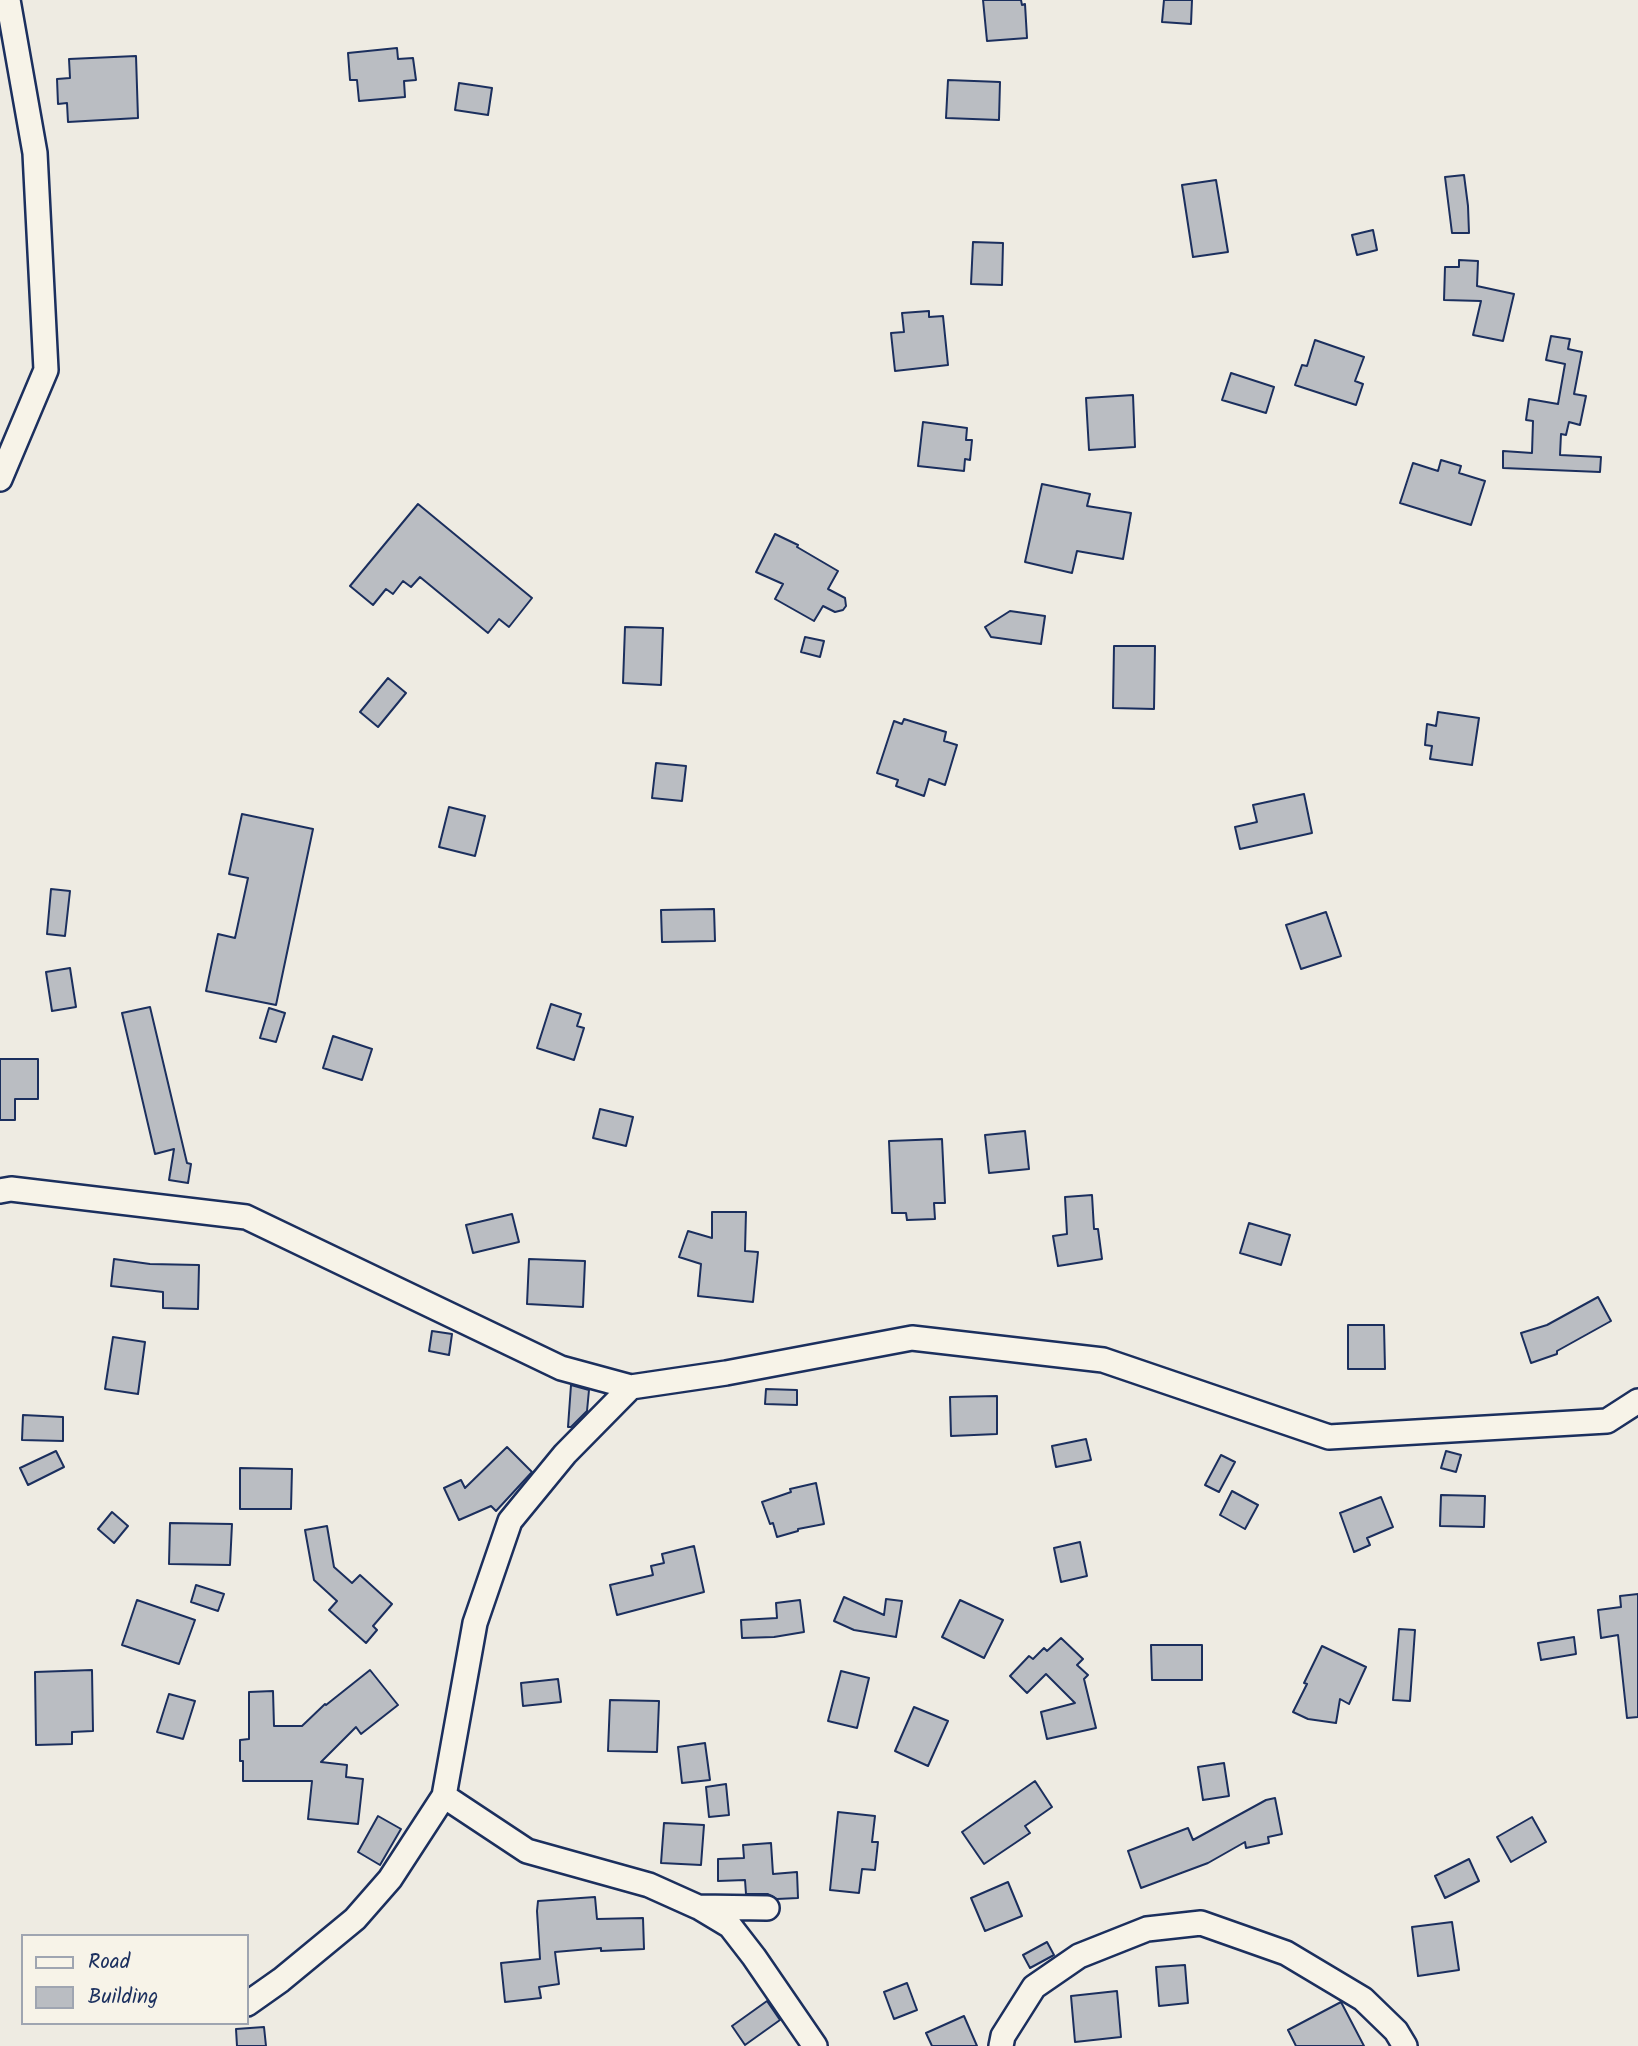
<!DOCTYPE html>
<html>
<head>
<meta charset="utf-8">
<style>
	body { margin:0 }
	#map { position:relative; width:1638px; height:2046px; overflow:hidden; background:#eeebe2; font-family:Kalam,sans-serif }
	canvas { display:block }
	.legend { position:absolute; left:21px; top:1934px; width:228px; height:91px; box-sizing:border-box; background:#f7f3e8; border:2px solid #9fa5b1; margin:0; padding:9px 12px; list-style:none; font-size:21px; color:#1b2f5e }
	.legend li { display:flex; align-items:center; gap:14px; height:35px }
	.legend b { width:35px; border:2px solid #9fa5b1 }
</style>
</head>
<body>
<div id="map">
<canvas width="1638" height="2046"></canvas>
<ul class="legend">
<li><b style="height:9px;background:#f7f3e8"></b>Road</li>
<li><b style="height:19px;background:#babdc2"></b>Building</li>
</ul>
</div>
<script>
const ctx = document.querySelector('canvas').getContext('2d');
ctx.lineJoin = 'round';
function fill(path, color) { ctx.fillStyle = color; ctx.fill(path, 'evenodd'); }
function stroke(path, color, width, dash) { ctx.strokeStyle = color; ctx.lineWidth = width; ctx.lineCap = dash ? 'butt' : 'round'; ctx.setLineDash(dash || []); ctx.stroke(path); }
const building = new Path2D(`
	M983,0H1021L1022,5L1025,4L1027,38L987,41Z
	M1164,0H1192L1191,24L1162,22Z
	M397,48L398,59L413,58L416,80L404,81L405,97L359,101L357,80H350L348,53Z
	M136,56L138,118L68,122L67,103L58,104L57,79L70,78L69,59Z
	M948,80L1000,82L999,120L946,118Z
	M459,83L492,88L488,115L455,110Z
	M1464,175L1468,206L1469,233H1452L1445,177Z
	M1216,180L1228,252L1193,257L1182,185Z
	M1373,230L1377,250L1357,255L1352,235Z
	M973,242L1003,243L1002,285L971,284Z
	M1459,260L1478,261L1477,286L1514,294L1503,341L1473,335L1481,301L1444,300L1445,267H1459Z
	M929,311V317L943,316L948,365L895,371L891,333L904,332L902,313Z
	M1551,336L1570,339L1568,349L1582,352L1574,394L1586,396L1580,425L1569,422L1566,435L1561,434L1560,455L1601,457L1600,472L1503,468V451L1532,453L1533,421L1526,420L1529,399L1558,404L1565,364L1546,360Z
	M1315,340L1364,357L1355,381L1363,384L1356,405L1295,385L1302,365L1307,366Z
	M1231,373L1274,387L1266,413L1222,400Z
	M1133,395L1135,447L1089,450L1086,398Z
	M923,422L967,428L966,440H972L970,460L965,459L964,471L918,466Z
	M1441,460L1461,466L1459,473L1485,481L1471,525L1400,503L1413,463L1438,471Z
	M1042,484L1090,494L1087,506L1131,513L1123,559L1077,551L1072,573L1025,562Z
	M418,504L532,598L509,627L499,619L488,633L420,577L411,587L403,581L393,594L386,589L373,605L350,586Z
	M775,534L798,545L797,547L838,571L828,589L845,598L846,606L843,610L835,612L823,606L814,621L775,599L783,584L756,572Z
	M1010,611L1045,616L1041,644L991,637L985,627Z
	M625,627L663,628L661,685L623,683Z
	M805,637L824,641L820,657L801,652Z
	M1114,646H1155L1154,709L1113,708Z
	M388,678L406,693L378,727L360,712Z
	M1438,712L1479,718L1472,765L1430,759L1432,746L1425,745L1427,724L1436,726Z
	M904,719L946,732L944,741L957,745L945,785L929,779L924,796L896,786L898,780L877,773L894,721L902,724Z
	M656,763L686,766L682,801L652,798Z
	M1304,794L1312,833L1240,849L1235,827L1257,822L1253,805Z
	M449,807L485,816L475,856L439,847Z
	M242,814L313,829L276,1005L206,991L218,934L235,938L248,878L229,874Z
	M51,889L70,891L65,936L47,934Z
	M714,909L715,941L662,942L661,910Z
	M1326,912L1341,956L1301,969L1286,925Z
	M70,968L76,1007L52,1011L46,972Z
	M551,1004L581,1014L577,1026L584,1028L574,1060L537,1048Z
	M150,1007L187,1163L191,1164L188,1183L169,1180L174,1149L155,1154L122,1013Z
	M269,1008L285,1013L276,1042L260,1038Z
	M333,1036L372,1049L362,1080L323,1068Z
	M0,1059H38V1099H15V1120H0Z
	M600,1109L633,1117L626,1146L593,1138Z
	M1025,1131L1029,1169L989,1173L985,1135Z
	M942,1139L945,1203H934L935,1219L907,1220L906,1213H892L889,1141Z
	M1092,1195L1094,1229H1098L1102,1259L1058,1266L1053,1236L1067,1234L1065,1197Z
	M712,1212H746L745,1251L758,1252L753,1302L698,1296L701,1264L679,1257L688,1231L712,1238Z
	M512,1214L519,1242L473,1253L466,1225Z
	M1249,1223L1290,1235L1281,1265L1240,1253Z
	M114,1259L150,1264L199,1265L198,1309L163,1308V1292L111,1286Z
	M529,1259L585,1261L583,1307L527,1304Z
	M1598,1297L1611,1321L1557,1351V1354L1531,1363L1521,1333L1547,1325Z
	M1348,1325H1384L1385,1369H1348Z
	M432,1331L452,1334L449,1355L429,1351Z
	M113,1337L145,1342L138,1394L105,1389Z
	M571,1385L589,1390L587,1411L571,1427H568Z
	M766,1389L797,1390V1405L765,1404Z
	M997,1396V1434L951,1436L950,1397Z
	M23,1415L63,1417V1441L22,1440Z
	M1086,1439L1091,1460L1056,1467L1052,1446Z
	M507,1447L532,1472L496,1511L491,1506L459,1520L444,1488L461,1480L465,1488Z
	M56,1451L64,1467L28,1485L20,1468Z
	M1446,1451L1461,1455L1456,1472L1441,1468Z
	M1221,1455L1235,1462L1219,1492L1205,1485Z
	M240,1468L292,1469L291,1509H240Z
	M816,1483L824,1524L798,1529V1531L777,1537L773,1523L770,1524L762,1502L791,1492L790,1489Z
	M1232,1491L1258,1505L1245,1529L1220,1515Z
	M1441,1495L1485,1496L1484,1527L1440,1526Z
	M1381,1497L1393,1527L1367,1538L1370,1545L1354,1552L1340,1513Z
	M112,1512L128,1526L114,1543L98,1529Z
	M170,1523L232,1524L230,1565L169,1564Z
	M327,1526L334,1567L352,1583L360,1575L392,1604L373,1626L377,1630L366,1643L329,1610L337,1601L314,1580L305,1530Z
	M1080,1542L1087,1576L1061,1582L1054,1548Z
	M694,1546L704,1592L617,1615L610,1585L653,1575L651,1566L664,1563L662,1554Z
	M196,1585L224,1594L218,1611L191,1602Z
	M1638,1594V1717L1627,1718L1618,1635L1601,1638L1598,1610L1621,1607L1620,1596Z
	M844,1597L884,1615L886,1599L902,1601L896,1637L854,1630L834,1621Z
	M137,1600L195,1620L179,1664L122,1645Z
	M800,1600L804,1632L774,1637L742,1638L741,1620L777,1618L776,1603Z
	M960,1600L1003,1620L984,1658L942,1637Z
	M1399,1629L1415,1630L1410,1701L1393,1700Z
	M1574,1637L1576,1654L1541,1660L1538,1643Z
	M1061,1638L1083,1659L1077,1665L1088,1675L1084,1679L1096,1728L1047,1739L1041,1712L1075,1703L1046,1674L1027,1693L1010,1676L1029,1656L1033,1659L1044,1648L1047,1651Z
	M1151,1645H1202V1680H1152Z
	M1322,1646L1366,1667L1349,1704L1340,1699L1336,1723L1308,1719L1293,1712L1307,1684L1304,1683Z
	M92,1670L93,1731L72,1732V1744L36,1745L35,1672Z
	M370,1670L398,1705L361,1734L356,1727L321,1762L347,1765L346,1777L363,1779L358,1824L308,1819L312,1781H243V1761H240V1740L249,1739V1692L273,1691L274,1726H302L325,1704L326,1705Z
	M841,1671L869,1678L857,1728L828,1721Z
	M558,1679L561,1702L523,1706L521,1683Z
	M169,1694L195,1701L183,1739L157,1732Z
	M610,1700L659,1701L657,1752L608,1751Z
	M914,1707L948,1721L928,1766L895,1751Z
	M705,1743L710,1780L682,1783L678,1747Z
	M1224,1763L1229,1796L1203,1800L1198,1767Z
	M1035,1781L1052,1807L1025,1826L1030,1833L984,1864L962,1832Z
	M726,1784L729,1815L709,1817L706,1787Z
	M1275,1798L1282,1834L1268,1837L1269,1843L1246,1848L1245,1842L1208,1863L1141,1888L1128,1851L1188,1828L1193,1840L1266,1800Z
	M838,1812L875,1816L872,1842H878L875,1870L862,1869L859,1893L830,1890Z
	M378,1816L401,1829L380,1865L358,1852Z
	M1532,1817L1546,1842L1511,1862L1497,1837Z
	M664,1823L704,1825L701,1865L661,1863Z
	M771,1843L773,1874L797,1872L798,1898L777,1899L768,1894H746L745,1880L718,1881V1859L744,1858L743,1845Z
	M1469,1859L1479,1881L1445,1898L1435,1876Z
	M1008,1882L1022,1916L985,1931L971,1898Z
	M595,1897L597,1919L643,1918L644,1949L601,1951V1948L555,1952L559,1984L539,1987L541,1998L505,2002L501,1963L540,1959L537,1911L538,1901Z
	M1452,1922L1459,1970L1418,1976L1412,1927Z
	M1047,1942L1054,1955L1030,1968L1023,1955Z
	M1185,1965L1188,2003L1159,2006L1156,1967Z
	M907,1983L917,2010L894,2019L884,1992Z
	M1117,1991L1121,2037L1075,2042L1071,1996Z
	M767,2001L780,2020L745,2045L732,2026Z
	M1341,2002L1364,2046H1296L1288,2030Z
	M964,2016L977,2046H932L926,2033Z
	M264,2027L266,2046H237L236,2029Z`);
const minor = new Path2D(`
	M0,479L46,370L35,153L8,0
	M0,1191L11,1189L246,1217L561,1368L631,1387L726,1373L912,1338L1103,1360L1329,1437L1607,1421L1638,1401
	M444,1796L527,1851L649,1885L698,1907L767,1908
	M700,1908L730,1926L754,1957L815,2046
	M247,2004L281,1980L355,1919L390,1879L444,1796L475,1623L510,1521L565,1454L631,1387
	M1001,2046L1003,2036L1034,1987L1079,1956L1147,1929L1201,1923L1286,1953L1363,1999L1396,2031L1405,2046`);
fill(building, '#babdc2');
stroke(building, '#1b2f5e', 2);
stroke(minor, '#1b2f5e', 28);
stroke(minor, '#f7f3e8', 23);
</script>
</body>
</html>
